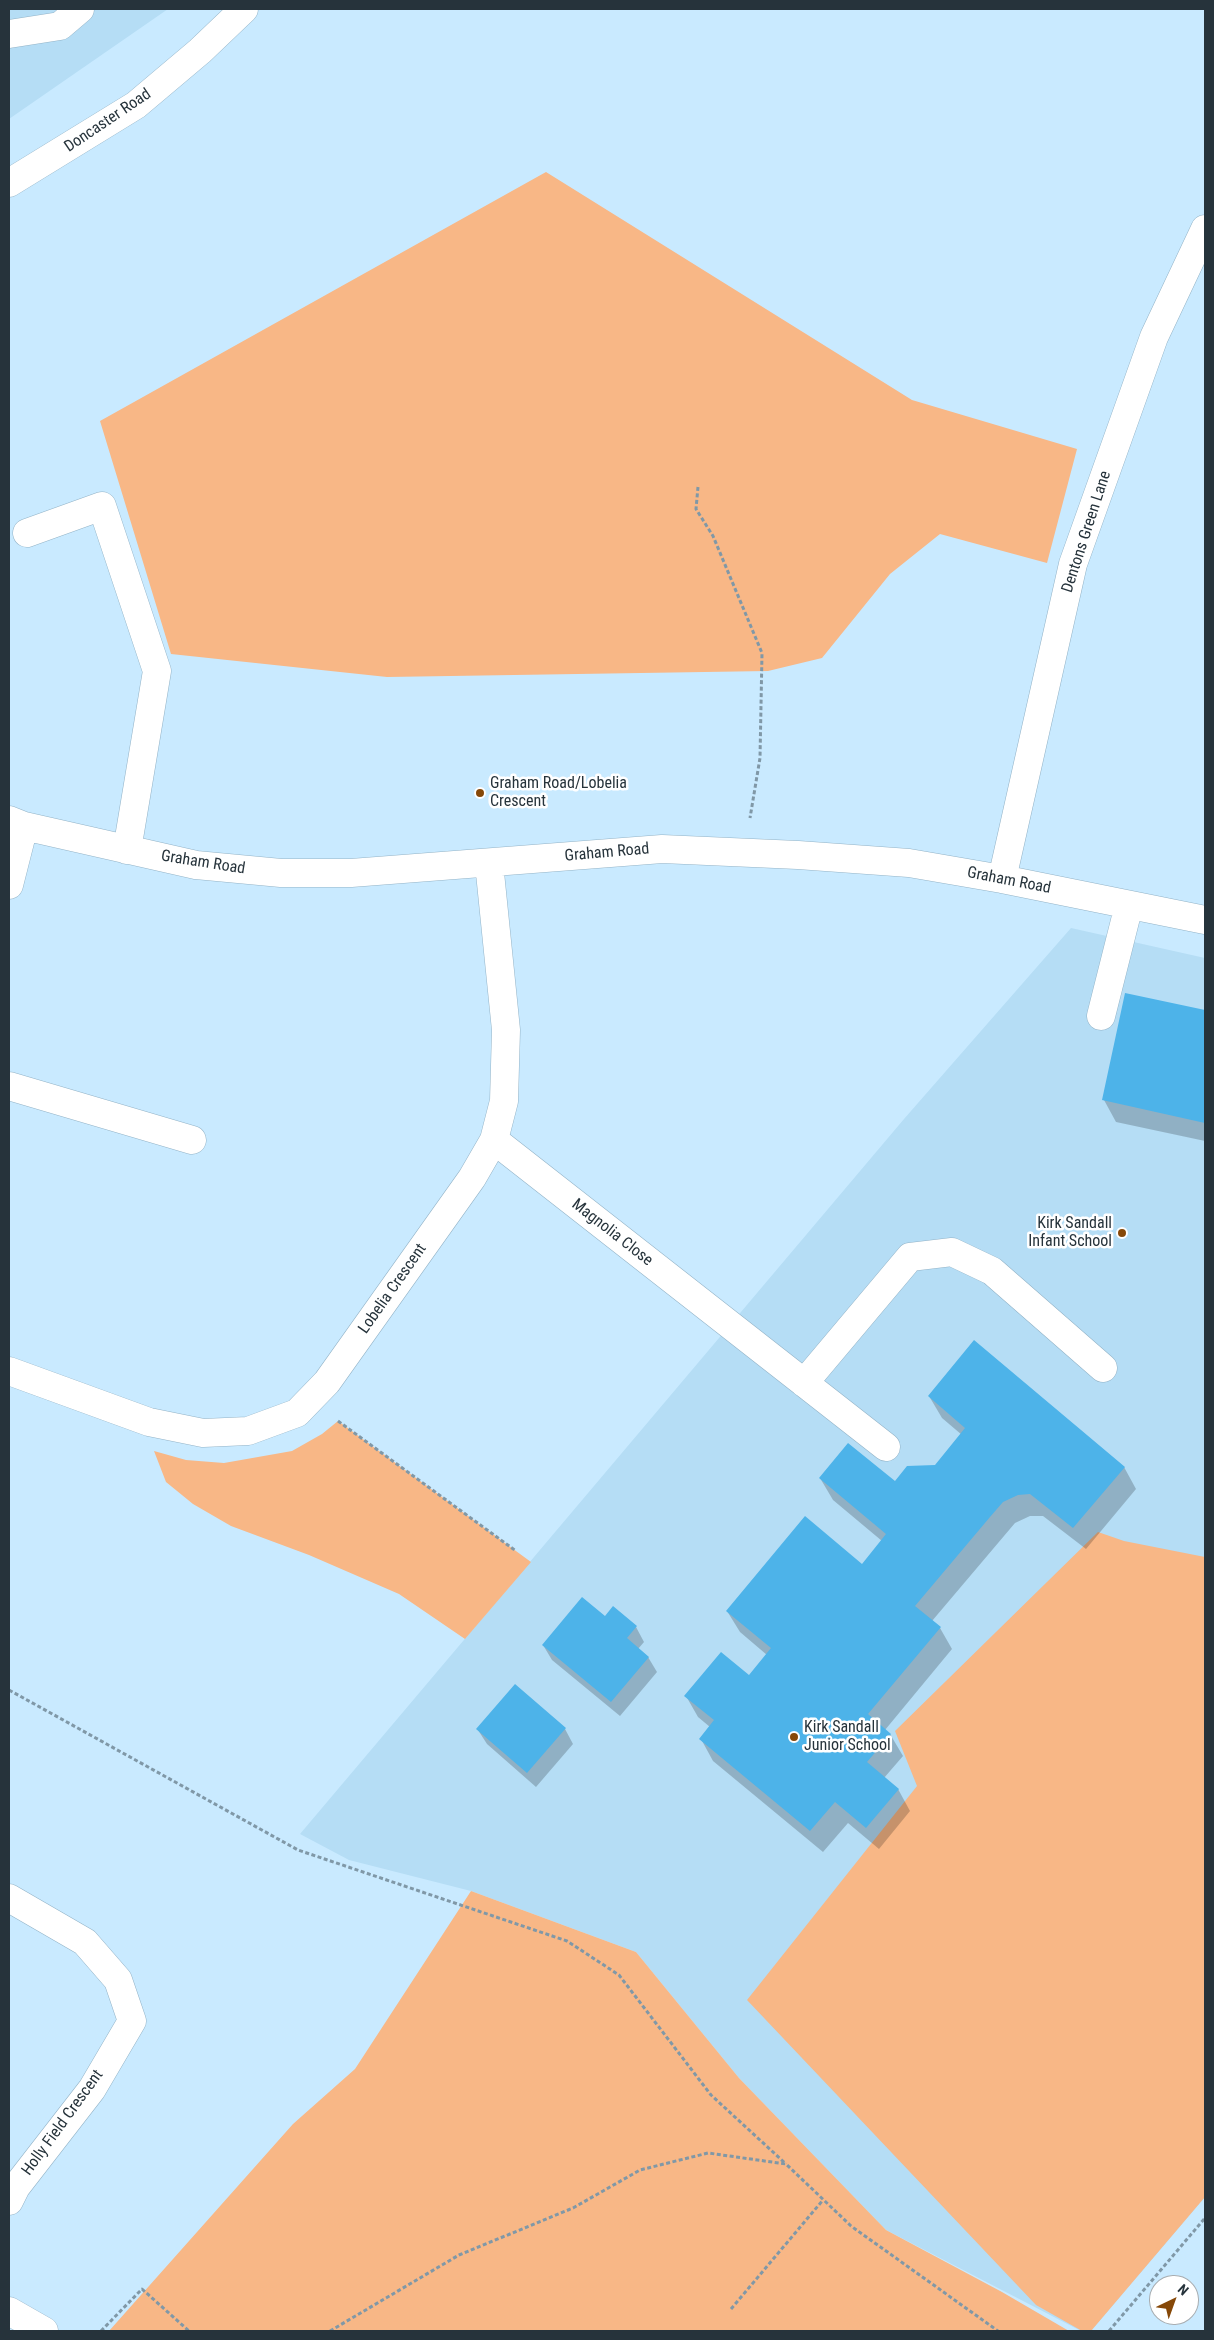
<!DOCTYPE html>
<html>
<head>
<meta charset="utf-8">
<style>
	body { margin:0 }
	#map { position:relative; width:1214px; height:2340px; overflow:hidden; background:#c9eaff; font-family:"Roboto Condensed",sans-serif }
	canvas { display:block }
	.frame { position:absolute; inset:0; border:10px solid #26333b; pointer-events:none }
	.north { position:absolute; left:1149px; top:2275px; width:50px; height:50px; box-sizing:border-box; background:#fff; border:1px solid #a8adb1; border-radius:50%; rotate:42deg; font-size:14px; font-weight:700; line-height:20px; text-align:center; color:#26333b }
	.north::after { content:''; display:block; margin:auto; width:18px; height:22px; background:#864808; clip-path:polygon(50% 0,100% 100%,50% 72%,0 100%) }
</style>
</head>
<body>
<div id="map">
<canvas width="1214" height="2340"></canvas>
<div class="frame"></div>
<div class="north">N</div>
</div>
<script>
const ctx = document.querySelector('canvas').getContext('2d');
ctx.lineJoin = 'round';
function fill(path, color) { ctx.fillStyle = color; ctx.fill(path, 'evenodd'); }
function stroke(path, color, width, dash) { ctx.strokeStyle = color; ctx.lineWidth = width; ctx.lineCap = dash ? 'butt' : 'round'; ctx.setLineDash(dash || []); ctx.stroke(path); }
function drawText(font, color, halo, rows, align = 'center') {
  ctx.font = font + ' "Roboto Condensed",sans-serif'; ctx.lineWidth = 5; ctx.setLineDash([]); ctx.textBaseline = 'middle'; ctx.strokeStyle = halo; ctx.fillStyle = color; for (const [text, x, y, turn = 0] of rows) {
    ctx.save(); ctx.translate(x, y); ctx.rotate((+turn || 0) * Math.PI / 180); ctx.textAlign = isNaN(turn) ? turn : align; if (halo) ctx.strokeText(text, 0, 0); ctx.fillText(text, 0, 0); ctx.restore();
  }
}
const built = new Path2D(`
	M9,9H168L9,119Z
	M1071,928L1205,958V2197L1091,2331H1081L886,2230L739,2078L636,1952L471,1891L349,1860L300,1834L904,1119Z`);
const green = new Path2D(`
	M546,172L912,400L1077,449L1047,563L940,534L890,574L822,658L768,671L387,677L171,654L100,421Z
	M338,1421L531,1562L465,1639L399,1594L309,1555L231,1526L193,1504L166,1482L154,1451L186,1460L224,1463L292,1451L322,1434Z
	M1098,1532L1124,1541L1205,1557V2197L1091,2331H1082L1036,2305L747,2000L917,1786L895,1731Z
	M471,1891L636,1952L739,2078L886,2230L1002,2292L1069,2331H109L293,2124L355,2069Z`);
const shadow = new Path2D(`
	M1126,995L1205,1011V1141L1116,1122L1104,1100Z
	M929,1396L1124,1467L1136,1489L1086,1549L1043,1516H1030L1015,1523L932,1621L940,1628L952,1649L885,1730L890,1734L903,1756L884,1778L898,1789L910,1811L879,1849L848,1823L823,1852L713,1761L701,1739L710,1727L698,1717L686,1696L749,1677L767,1655L740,1632L727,1611L862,1566L882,1541L833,1500L820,1478L895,1483L935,1467L962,1435L942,1418Z
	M636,1627L644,1642L638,1649L648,1657L657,1672L620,1716L552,1660L543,1645Z
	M565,1729L573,1744L536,1787L487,1744L478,1730Z`);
const building = new Path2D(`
	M1125,993L1205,1010V1123L1102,1100Z
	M974,1340L1125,1467L1073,1528L1030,1494L1018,1495L1003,1502L990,1517L915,1606L941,1627L868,1714L891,1734L867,1762L899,1789L866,1828L835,1802L810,1831L699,1739L714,1720L684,1696L721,1652L749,1675L771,1648L726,1611L805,1516L862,1564L886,1534L819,1478L848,1443L895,1481L907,1466L935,1465L965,1428L928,1396Z
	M582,1597L605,1616L613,1606L637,1626L627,1638L649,1657L611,1702L542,1645Z
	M515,1684L566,1728L527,1773L476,1729Z`);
const path = new Path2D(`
	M698,487L696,509L713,536L762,653L760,758L750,818
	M338,1421L516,1551
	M9,1690L298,1850L567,1941L619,1975L711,2095L786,2164
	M731,2309L823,2200
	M101,2331L142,2289L189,2331
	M330,2331L459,2255L573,2208L640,2170L708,2153L786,2164L851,2226L998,2331
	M1109,2331L1205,2218`);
const minor = new Path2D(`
	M9,34L60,26L80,9
	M9,183L136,105L200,51L244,9
	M27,533L102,506L157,671L127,850
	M9,820L24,826L196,865L281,873H351L662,849L798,855L909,863L1002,879L1205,920
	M1002,879L1073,564L1154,337L1205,229
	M9,885L24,826
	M1101,1016L1129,905
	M9,1086L192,1140
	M494,1140L886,1447
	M9,1371L149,1422L203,1433L248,1431L297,1413L327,1382L472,1178L494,1140L504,1101L506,1030L489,863
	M804,1383L910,1257L952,1252L992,1271L1103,1368
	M9,1898L85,1942L118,1980L132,2021L92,2089L16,2187L9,2201
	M9,2311L44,2331`);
const markers = [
	[480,793,5,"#864808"],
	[1122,1233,5,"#864808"],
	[794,1737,5,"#864808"]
];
const streetNames = [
	["Doncaster Road",108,121,-34],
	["Dentons Green Lane",1087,532,-72],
	["Graham Road",607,853,-5],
	["Graham Road",203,863,9],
	["Graham Road",1009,881,11],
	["Magnolia Close",612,1233,38],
	["Lobelia Crescent",393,1289,-55],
	["Holly Field Crescent",63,2123,-54]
];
const poiNames = [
	["Graham Road/Lobelia",490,784],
	["Crescent",490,802],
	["Kirk Sandall",1112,1224,"right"],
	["Infant School",1112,1242,"right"],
	["Kirk Sandall",804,1728],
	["Junior School",804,1746]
];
fill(built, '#b5ddf5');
fill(green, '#f8b786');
fill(shadow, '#0003');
fill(building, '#4db3e9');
stroke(minor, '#93b3c7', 29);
stroke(path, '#8098a7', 3, [4, 2.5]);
stroke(minor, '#fff', 28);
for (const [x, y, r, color] of markers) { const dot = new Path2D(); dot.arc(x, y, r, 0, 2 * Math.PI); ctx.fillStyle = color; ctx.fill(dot); stroke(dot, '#fff', 2); }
drawText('16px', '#26333b', '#fff', streetNames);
drawText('16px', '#26333b', '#fff', poiNames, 'left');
</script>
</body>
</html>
